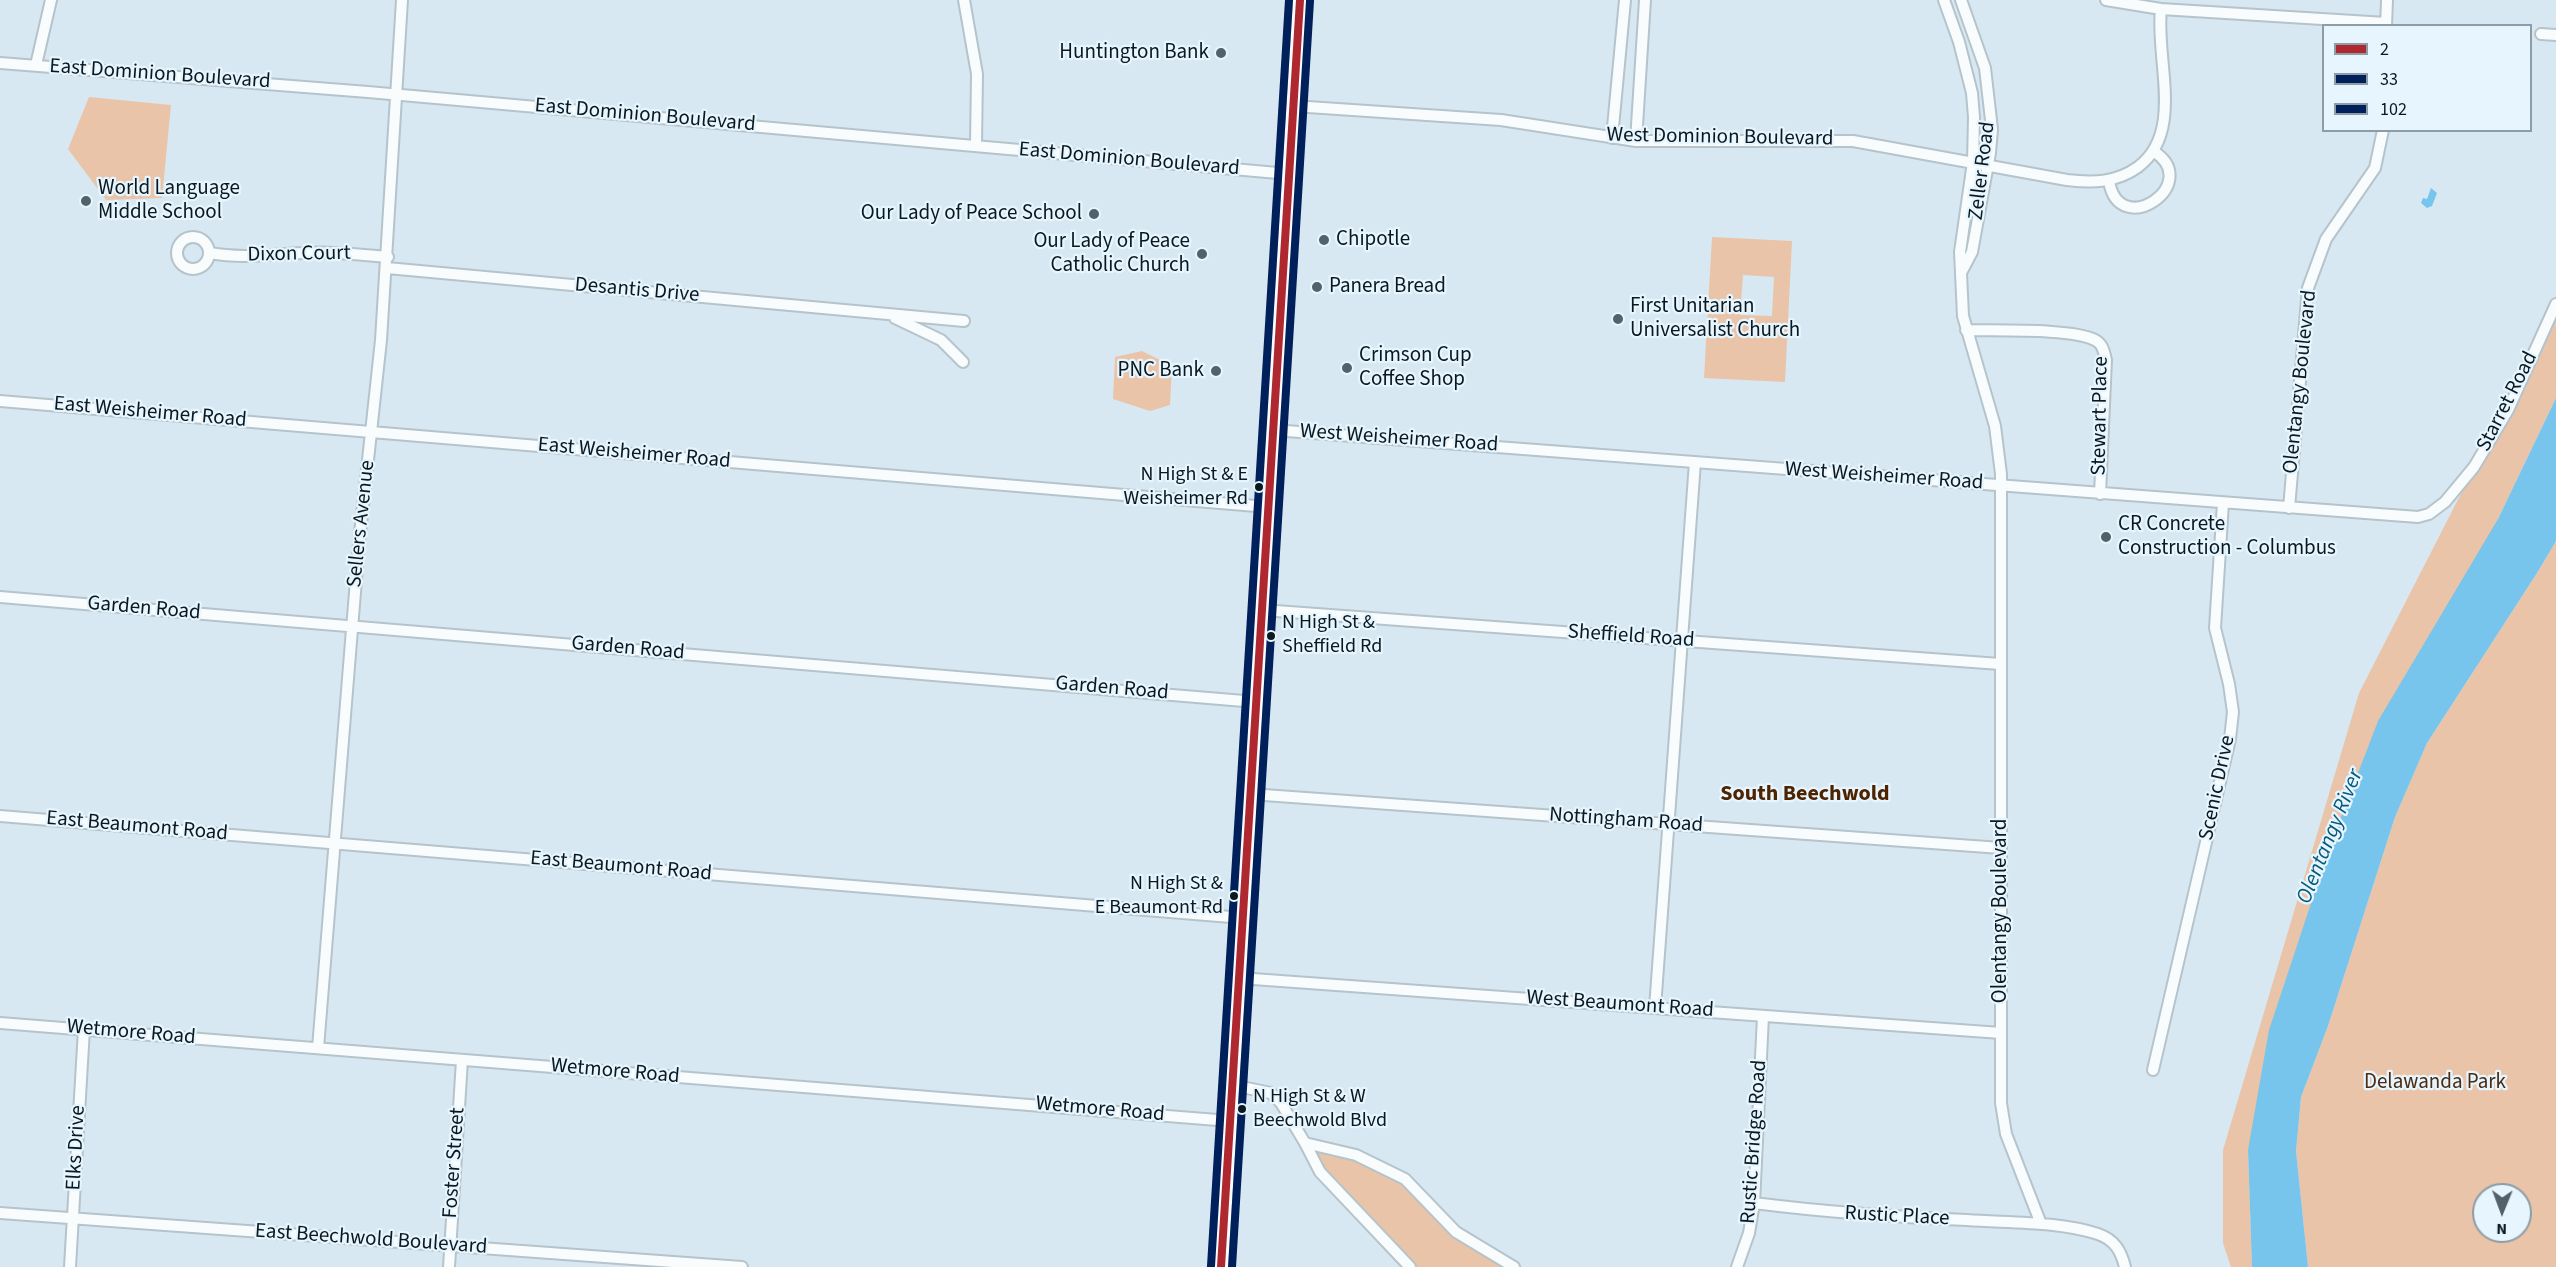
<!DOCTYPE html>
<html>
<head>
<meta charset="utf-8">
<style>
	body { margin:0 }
	#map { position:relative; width:2556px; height:1267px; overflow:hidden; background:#d8e8f2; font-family:"Source Sans 3",sans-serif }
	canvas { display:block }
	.legend { position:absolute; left:2322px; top:24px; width:210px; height:108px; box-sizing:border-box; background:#e6f5fe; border:2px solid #8e9da5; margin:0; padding:8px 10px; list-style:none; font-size:18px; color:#0b1820 }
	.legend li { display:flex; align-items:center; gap:12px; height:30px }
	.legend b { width:30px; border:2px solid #8e9da5 }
	.north { position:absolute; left:2472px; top:1183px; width:60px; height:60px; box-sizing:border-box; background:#e6f5fe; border:2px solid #8e9da5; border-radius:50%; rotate:181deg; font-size:16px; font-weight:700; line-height:24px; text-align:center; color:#0b1820 }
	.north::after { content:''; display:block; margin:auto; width:21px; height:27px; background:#53616a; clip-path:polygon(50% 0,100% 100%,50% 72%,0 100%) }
</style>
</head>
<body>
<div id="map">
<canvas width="2556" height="1267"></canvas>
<ul class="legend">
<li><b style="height:8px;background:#af272f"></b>2</li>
<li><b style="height:8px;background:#00205b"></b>33</li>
<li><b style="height:8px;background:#00205b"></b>102</li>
</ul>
<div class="north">N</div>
</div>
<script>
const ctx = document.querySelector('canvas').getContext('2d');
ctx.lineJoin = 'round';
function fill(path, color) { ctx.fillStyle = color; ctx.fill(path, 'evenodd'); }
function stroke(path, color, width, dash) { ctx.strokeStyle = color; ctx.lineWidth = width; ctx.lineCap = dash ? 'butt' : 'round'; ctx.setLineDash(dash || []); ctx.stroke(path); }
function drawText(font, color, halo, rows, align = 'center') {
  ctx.font = font + ' "Source Sans 3",sans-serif'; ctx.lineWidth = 4.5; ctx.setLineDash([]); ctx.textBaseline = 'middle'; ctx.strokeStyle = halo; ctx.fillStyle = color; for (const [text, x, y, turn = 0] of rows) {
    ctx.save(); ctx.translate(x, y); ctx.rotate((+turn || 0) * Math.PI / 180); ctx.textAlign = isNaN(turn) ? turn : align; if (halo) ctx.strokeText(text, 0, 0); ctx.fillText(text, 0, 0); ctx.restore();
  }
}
const green = new Path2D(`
	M89,97L171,105L162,198L106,200L68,149Z
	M1712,237L1792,241L1785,382L1704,378ZM1743,275L1774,277L1772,316L1740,315Z
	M2556,308V398L2498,519L2248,1150L2252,1267H2231L2223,1243V1150L2359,693Z
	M1142,351L1172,366L1170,405L1150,411L1113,399L1115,357Z
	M2556,541V1267H2308L2296,1151L2301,1097L2328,1026L2395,817L2427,743L2537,573ZM2484,1195H2520V1231H2484Z
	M1305,1143L1356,1155L1405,1179L1456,1232L1514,1267H1410L1320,1172Z`);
const water = new Path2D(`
	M2431,188L2437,193L2432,206L2427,208L2421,203L2423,198L2427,199Z
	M2556,398V541L2537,573L2427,743L2395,817L2328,1026L2301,1097L2296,1151L2308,1267H2252L2248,1150L2269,1030L2330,846L2378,721L2498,519Z`);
const minor = new Path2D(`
	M964,0L977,74L976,146
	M1944,0L1959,42L1972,93L1974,117L1973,162L1960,252L1963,316L1995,426L2001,474V1103L2006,1134L2041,1224
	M1961,0L1985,68L1992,129L1990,153L1972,252L1962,271
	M2106,0L2161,9L2386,23
	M2386,26L2387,0
	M2541,34L2556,35
	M0,63L368,92L1289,174
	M36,65L51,0
	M1293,106L1501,120L1636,141H1853L2067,180C2092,183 2116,183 2138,167C2185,132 2155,59 2161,9
	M1612,138L1625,0
	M1636,141L1645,0
	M2109,181C2119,242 2205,183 2153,151
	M177 253a16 16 0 1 1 32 0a16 16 0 1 1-32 0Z
	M210,253C242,259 272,254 303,253C332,251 360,255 388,257
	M387,268L964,321
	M895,318L941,340L963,362
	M1966,330C1994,331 2073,328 2095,340C2103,344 2104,352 2106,360L2100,494
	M0,401L1268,507
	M1273,430L2418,517L2429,514L2445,502L2474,467L2508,410L2556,304
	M2289,508L2308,288L2326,239L2375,168L2383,130
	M0,597L1256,702
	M1262,610L2000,664
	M1250,794L2001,848
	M0,816L1243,918
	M1239,978L2001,1033
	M1655,1008L1695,462
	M0,1023L1230,1121
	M318,1048L359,543L381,340L402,0
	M2153,1070L2230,739L2233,712L2229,684L2215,628L2223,503
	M1232,1085L1271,1093L1281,1103L1305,1143L1320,1172L1410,1267
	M1305,1143L1356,1155L1405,1179L1456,1232L1514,1267
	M1754,1203C1825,1212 1895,1217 1967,1220C2008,1223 2059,1221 2098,1234C2115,1240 2121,1251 2125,1267
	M0,1213L742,1267
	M70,1267L84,1029
	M449,1267L462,1060
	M1737,1267L1749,1233L1754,1203L1763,1016`);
const major = new Path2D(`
	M1221,1267L1300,0`);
const bus1 = new Path2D(`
	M1221,1267L1300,0`);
const bus2 = new Path2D(`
	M1232,1267L1310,1`);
const bus3 = new Path2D(`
	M1211,1266L1289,0`);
const markers = [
	[1221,53,6,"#53616a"],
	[86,201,6,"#53616a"],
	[1094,214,6,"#53616a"],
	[1324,240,6,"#53616a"],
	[1202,254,6,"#53616a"],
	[1317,287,6,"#53616a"],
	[1618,319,6,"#53616a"],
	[1347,368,6,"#53616a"],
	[1216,371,6,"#53616a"],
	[1259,487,5,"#0b1820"],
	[2106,537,6,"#53616a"],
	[1271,636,5,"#0b1820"],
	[1234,896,5,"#0b1820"],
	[1242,1109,5,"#0b1820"]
];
const busNames = [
	["N High St & E",1248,476],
	["Weisheimer Rd",1248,500],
	["N High St &",1282,624,"left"],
	["Sheffield Rd",1282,648,"left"],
	["N High St &",1223,885],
	["E Beaumont Rd",1223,909],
	["N High St & W",1253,1098,"left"],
	["Beechwold Blvd",1253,1122,"left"]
];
const poiNames = [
	["Huntington Bank",1209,53,"right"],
	["World Language",98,189],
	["Middle School",98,213],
	["Our Lady of Peace School",1082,214,"right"],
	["Chipotle",1336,240],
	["Our Lady of Peace",1190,242,"right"],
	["Catholic Church",1190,266,"right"],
	["Panera Bread",1329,287],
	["First Unitarian",1630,307],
	["Universalist Church",1630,331],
	["Crimson Cup",1359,356],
	["Coffee Shop",1359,380],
	["PNC Bank",1204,371,"right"],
	["CR Concrete",2118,525],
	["Construction - Columbus",2118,549]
];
const streetNames = [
	["East Dominion Boulevard",160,75,4],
	["East Dominion Boulevard",645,116,5],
	["West Dominion Boulevard",1720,138,1],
	["East Dominion Boulevard",1129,160,5],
	["Zeller Road",1983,171,-83],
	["Dixon Court",299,255,-1],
	["Desantis Drive",637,291,5],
	["Olentangy Boulevard",2301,382,-84],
	["Starret Road",2508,402,-63],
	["East Weisheimer Road",150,413,5],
	["Stewart Place",2101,416,-89],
	["West Weisheimer Road",1399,439,4],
	["East Weisheimer Road",634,454,5],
	["West Weisheimer Road",1884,477,4],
	["Sellers Avenue",362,524,-84],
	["Garden Road",144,609,5],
	["Sheffield Road",1631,637,4],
	["Garden Road",628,649,5],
	["Garden Road",1112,689,5],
	["Scenic Drive",2218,788,-78],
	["Nottingham Road",1626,821,4],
	["East Beaumont Road",137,827,5],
	["East Beaumont Road",621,867,5],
	["Olentangy Boulevard",2001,911,-90],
	["West Beaumont Road",1620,1005,4],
	["Wetmore Road",131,1033,5],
	["Wetmore Road",615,1072,5],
	["Wetmore Road",1100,1110,5],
	["Rustic Bridge Road",1755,1142,-86],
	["Elks Drive",77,1148,-87],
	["Foster Street",455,1163,-86],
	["Rustic Place",1897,1217,3],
	["East Beechwold Boulevard",371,1240,4]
];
const parkNames = [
	["Delawanda Park",2435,1083]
];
const neighbourhoodNames = [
	["South Beechwold",1805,795]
];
const waterNames = [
	["Olentangy River",2331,837,-68]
];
fill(green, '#e9c4a8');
fill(water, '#77c4ed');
stroke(minor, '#b5c3cb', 14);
stroke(major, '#b5c3cb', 16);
stroke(minor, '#f9fcfd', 10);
stroke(major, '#f9fcfd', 14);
stroke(bus1, '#af272f', 8);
stroke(bus2, '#00205b', 8);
stroke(bus3, '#00205b', 8);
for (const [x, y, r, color] of markers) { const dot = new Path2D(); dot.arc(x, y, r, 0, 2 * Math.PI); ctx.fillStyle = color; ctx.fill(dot); stroke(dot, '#e6f5fe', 2); }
drawText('20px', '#0b1820', '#e6f5fe', busNames, 'right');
drawText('21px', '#0b1820', '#e6f5fe', poiNames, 'left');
drawText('21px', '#0b1820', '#e6f5fe', streetNames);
drawText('21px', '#4b2b12', '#e6f5fe', parkNames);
drawText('bold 22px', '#4e2300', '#e6f5fe', neighbourhoodNames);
drawText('italic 22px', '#055a7e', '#e6f5fe', waterNames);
</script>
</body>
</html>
